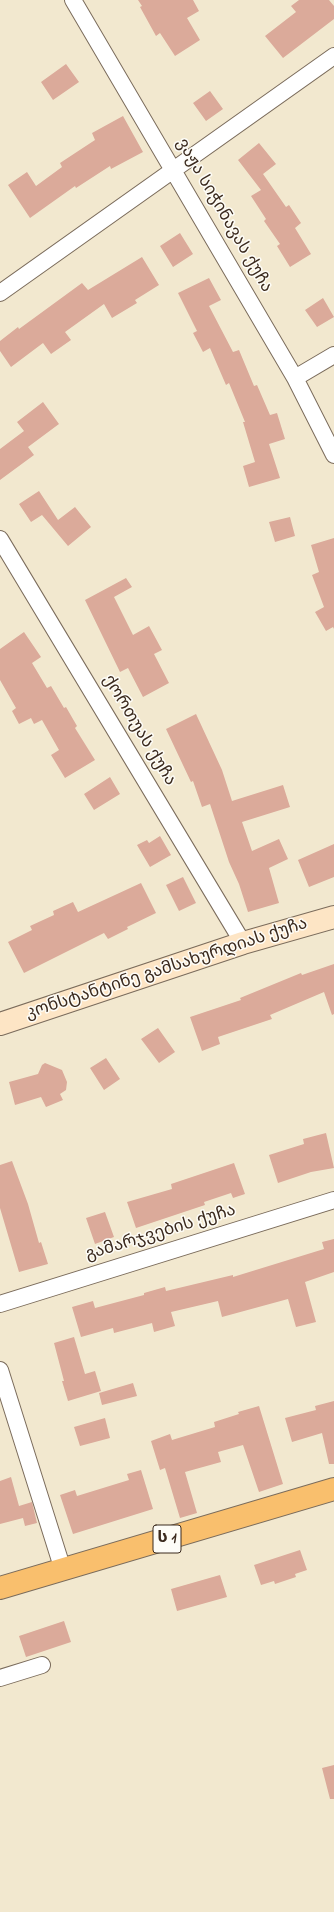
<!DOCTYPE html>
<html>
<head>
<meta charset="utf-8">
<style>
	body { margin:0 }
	canvas { display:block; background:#f2e8cf }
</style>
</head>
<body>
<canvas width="334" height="1912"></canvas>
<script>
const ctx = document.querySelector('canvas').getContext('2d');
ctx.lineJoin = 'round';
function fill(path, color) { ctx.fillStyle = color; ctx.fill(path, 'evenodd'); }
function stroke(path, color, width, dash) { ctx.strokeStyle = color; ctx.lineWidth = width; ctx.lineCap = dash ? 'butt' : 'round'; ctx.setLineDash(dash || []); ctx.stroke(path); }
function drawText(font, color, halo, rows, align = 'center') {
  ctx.font = font + ' "Indie Flower","Noto Sans Georgian",sans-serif'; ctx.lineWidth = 3; ctx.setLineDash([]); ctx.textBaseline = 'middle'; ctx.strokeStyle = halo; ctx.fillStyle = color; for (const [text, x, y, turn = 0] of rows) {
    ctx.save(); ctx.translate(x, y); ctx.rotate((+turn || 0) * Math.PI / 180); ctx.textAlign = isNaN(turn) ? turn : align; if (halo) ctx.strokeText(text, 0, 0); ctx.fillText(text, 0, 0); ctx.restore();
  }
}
const building = new Path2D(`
	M138,0H193L199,11L187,18L200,40L175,56L160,33L156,36L140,7L142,6Z
	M299,0H329L334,6V19L283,58L265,36L296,12L291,6Z
	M66,64L79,82L53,100L41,82Z
	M210,91L223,109L206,121L193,103Z
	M123,116L143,152L111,169L110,166L76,188L75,186L30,218L8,185L27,172L36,186L62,167L60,163L95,140L92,133Z
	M259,143L276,164L263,174L286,207L289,205L301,223L295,228L311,254L290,267L277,246L280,244L264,221L266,219L251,196L261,190L238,160Z
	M180,233L193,254L173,267L160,246Z
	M142,257L159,285L135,300L137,303L112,318L104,304L65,332L71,340L51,354L43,343L11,367L0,351V341L18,327L19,329L82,283L88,290Z
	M209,278L221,300L209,306L233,352L239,350L254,386L257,385L270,415L277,413L285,439L269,444L280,478L249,487L243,466L255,462L243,422H245L229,383L226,385L210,348L203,352L193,333L197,331L178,293Z
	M323,298L334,317L317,327L305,310Z
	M43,402L59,424L28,447L34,455L0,480V449L24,431L17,422Z
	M39,491L58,520L75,507L91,527L68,546L42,515L31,522L19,504Z
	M290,517L295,536L275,542L269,522Z
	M334,538V629L333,627L326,631L315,612L324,607L312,575L319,572L311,545Z
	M126,578L132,587L114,597L133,635L149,626L162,650L154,654L169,683L143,697L128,668L120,672L85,600Z
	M24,632L41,657L32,663L47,688L51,686L64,708L66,707L77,726L75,728L95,760L65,778L51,755L59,750L42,720L34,724L31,718L19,724L12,711L16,708L0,680V649Z
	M196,714L222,770L232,801L283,785L290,807L242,822L252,851L279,839L288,859L269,868L279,903L248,912L239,884L229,862L210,804L202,807L193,781L191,782L166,729Z
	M110,777L120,794L94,810L84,794Z
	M160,836L171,855L150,867L137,845L147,840L149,843Z
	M334,844V877L309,887L298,860Z
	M183,877L196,903L179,911L166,885Z
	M141,883L156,913L127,927L128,929L108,939L104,933L24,973L8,942L32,930L30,926L54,915L53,911L73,902L78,912Z
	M334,964V1014L332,1015L324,992L270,1015L272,1019L218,1037L220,1044L202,1051L190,1017L241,1000L240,998L301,973L302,975Z
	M158,1028L175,1052L159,1063L141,1039Z
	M106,1058L120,1079L104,1090L90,1068Z
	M45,1063L62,1070L67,1082L66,1090L60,1094L63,1100L46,1107L41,1097L15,1105L9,1082L38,1074L42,1065Z
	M326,1133L334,1168L311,1172L278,1183L269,1155L304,1144L303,1139Z
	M12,1161L28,1204L39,1243L41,1242L48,1264L19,1272L0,1208V1165Z
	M234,1163L245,1194L233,1198L231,1193L204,1202L205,1205L136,1228L127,1202L172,1189L171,1184Z
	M105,1212L114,1237L95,1244L86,1218Z
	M334,1239V1272L305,1282L316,1322L296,1327L288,1299L222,1317L218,1301L171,1312L175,1326L154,1332L152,1323L114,1333L113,1328L81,1337L72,1307L93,1301L95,1308L144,1295V1293L165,1287L166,1291L233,1275V1277L324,1249L322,1242Z
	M74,1337L85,1374L95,1371L101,1391L68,1401L62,1381H64L54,1343Z
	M133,1383L137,1396L102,1405L99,1393Z
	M334,1401V1464H329L322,1433L292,1442L285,1418L316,1410L315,1406Z
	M259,1406L283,1484L259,1492L243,1445L218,1452L221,1462L185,1472L197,1513L180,1518L165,1468L160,1470L151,1441L170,1434L172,1440L215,1427L214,1422L239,1414L238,1412Z
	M105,1418L110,1438L80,1446L74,1427Z
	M141,1470L153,1509L73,1534L60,1495L75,1490L77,1496L129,1480L127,1474Z
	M11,1477L19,1506L32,1502L37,1523L25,1526L23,1518L0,1524V1481Z
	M300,1550L307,1570L295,1574L296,1577L275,1584L274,1581L261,1585L254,1565Z
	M220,1575L227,1597L177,1611L171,1589Z
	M64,1621L71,1642L26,1657L19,1636Z
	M334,1765V1799H330L322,1768Z`);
const street = new Path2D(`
	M73,0L295,378L334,455
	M0,293L334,56
	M295,378L334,355
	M0,539L243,943
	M0,1304L334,1200
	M0,1370L63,1570
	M0,1678L42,1665`);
const secondary = new Path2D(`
	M0,1024L243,943L334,917`);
const highway = new Path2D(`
	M0,1588L334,1489`);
const shields = [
	[167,1539,28]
];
const shieldNames = [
	["ს 1",167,1539]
];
const streetNames = [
	["ვაჟა სიჭინავას ქუჩა",223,216,60],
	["ქორთუას ქუჩა",138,731,59],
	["კონსტანტინე გამსახურდიას ქუჩა",167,970,-18],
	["გამარჯვების ქუჩა",161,1234,-17]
];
fill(building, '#dbaa9a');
stroke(street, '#7b6c5c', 18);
stroke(secondary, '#7b6c5c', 24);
stroke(highway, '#7b6c5c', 24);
stroke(street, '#fff', 16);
stroke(secondary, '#fde5c5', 22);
stroke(highway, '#f9bf6d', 22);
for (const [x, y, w] of shields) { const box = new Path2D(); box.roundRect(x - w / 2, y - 14, w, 28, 3); ctx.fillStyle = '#fdfcf7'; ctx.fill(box); stroke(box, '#3b2a1e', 1); }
drawText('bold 16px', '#3b2a1e', null, shieldNames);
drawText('17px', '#3b2a1e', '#fdfcf7', streetNames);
</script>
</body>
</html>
